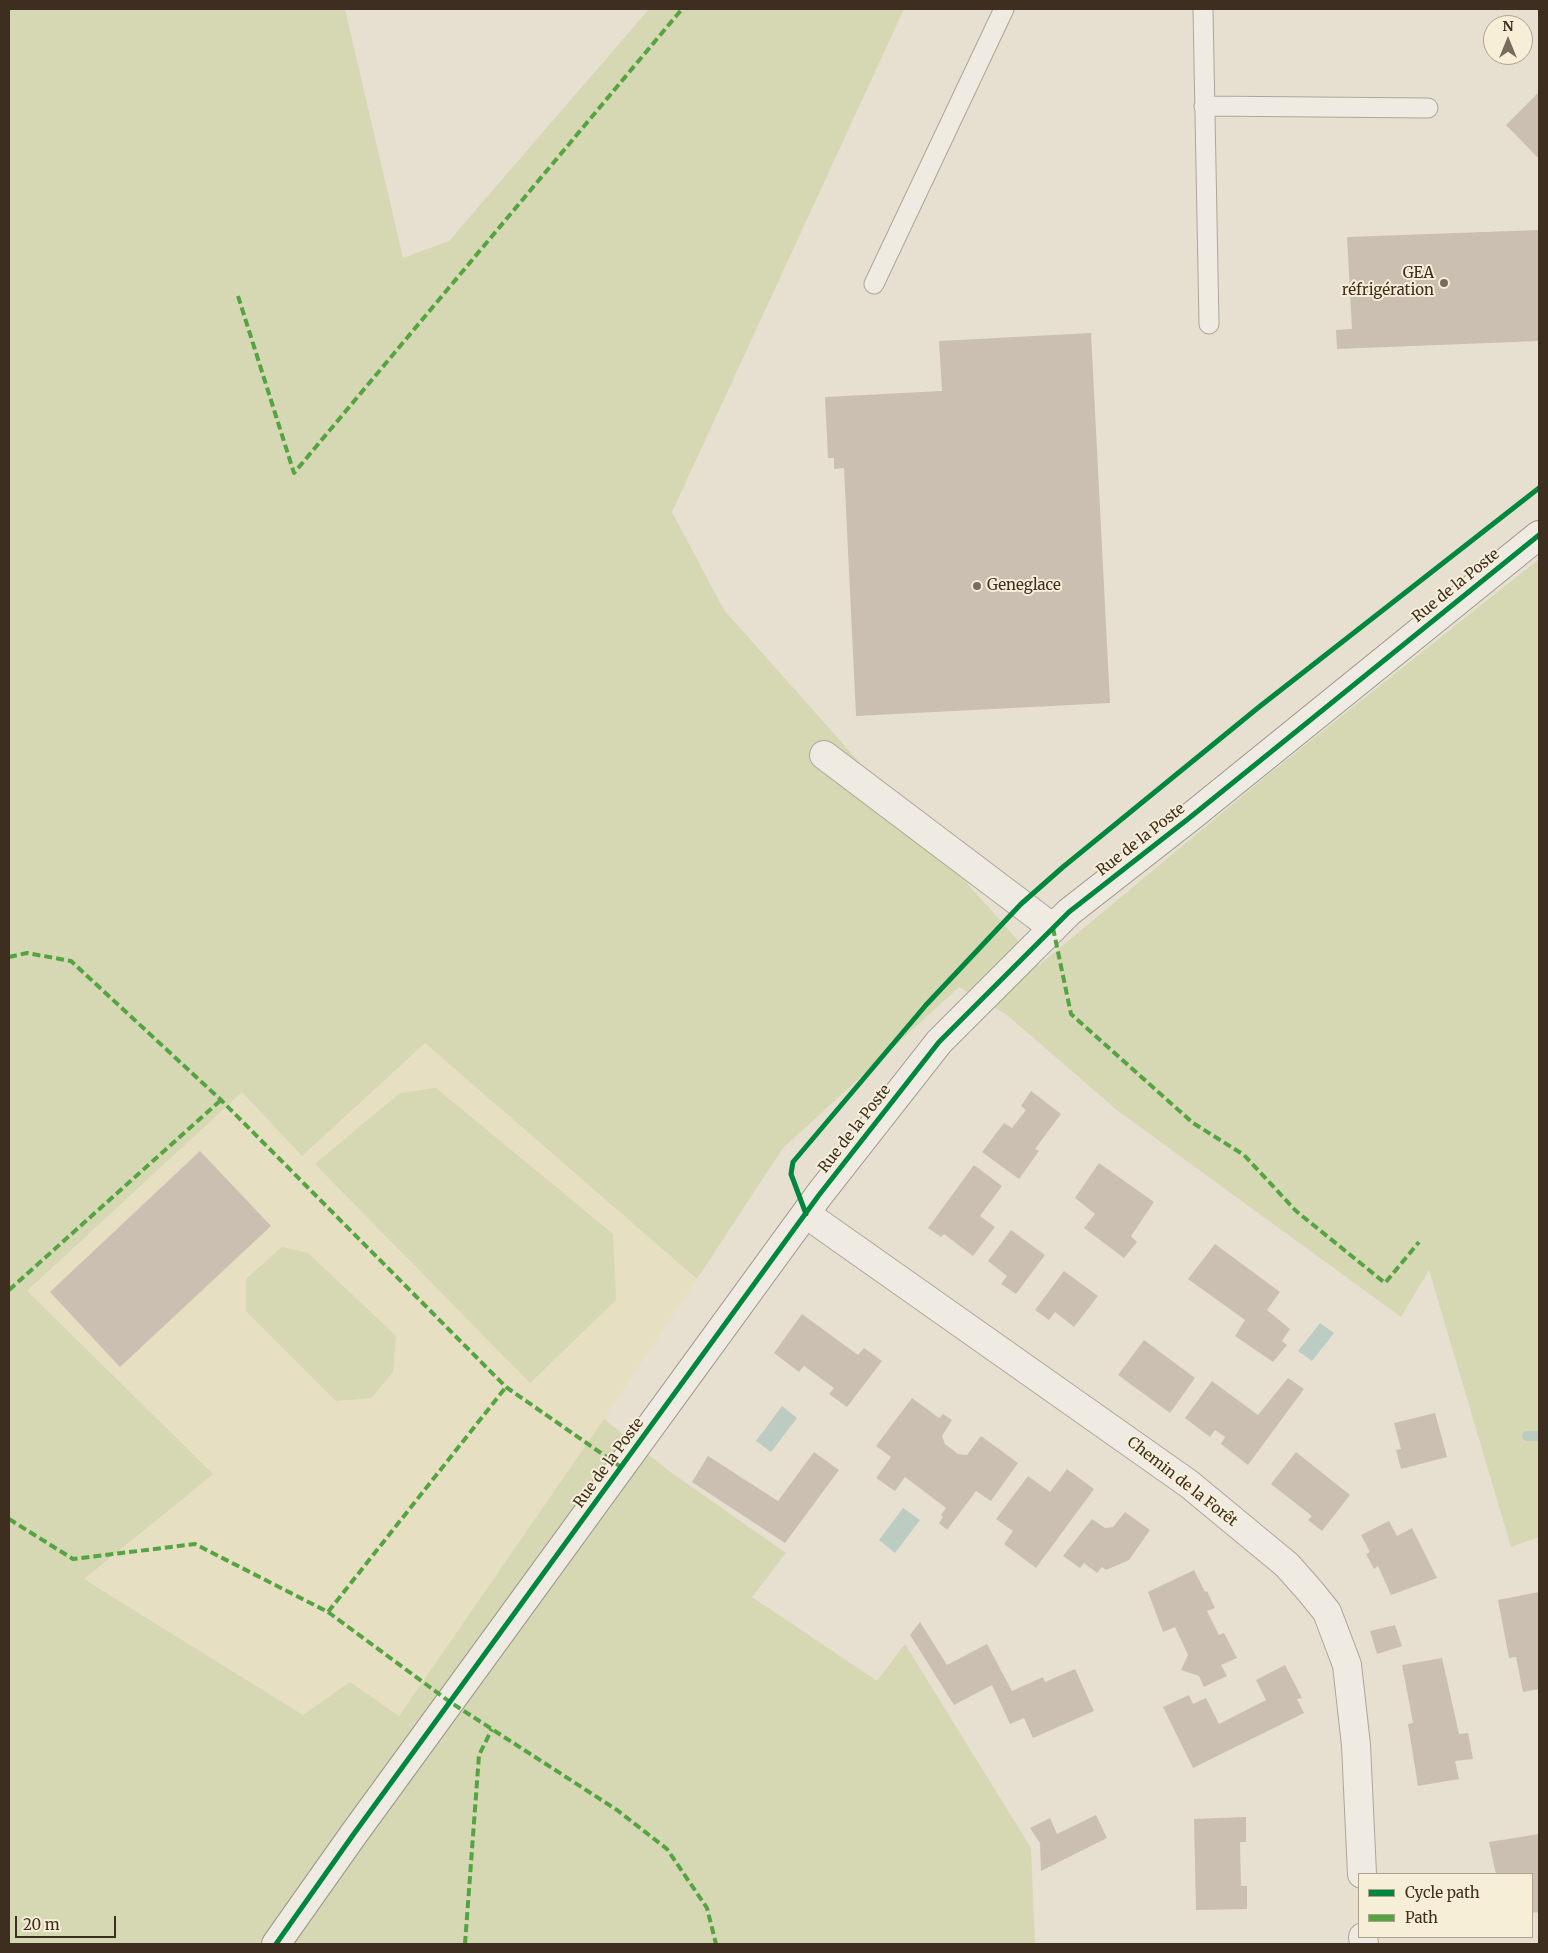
<!DOCTYPE html>
<html>
<head>
<meta charset="utf-8">
<style>
	body { margin:0 }
	#map { position:relative; width:1548px; height:1953px; overflow:hidden; background:#e7e0d1; font-family:Merriweather,serif }
	canvas { display:block }
	.frame { position:absolute; inset:0; border:10px solid #3d2e20; pointer-events:none }
	.legend { position:absolute; left:1358px; top:1873px; width:175px; height:65px; box-sizing:border-box; background:#f7eed8; border:1px solid #ada18e; margin:0; padding:6px 9px; list-style:none; font-size:15px; color:#3d2e20 }
	.legend li { display:flex; align-items:center; gap:10px; height:25px }
	.legend b { width:25px; border:1px solid #ada18e }
	.north { position:absolute; left:1483px; top:15px; width:50px; height:50px; box-sizing:border-box; background:#f7eed8; border:1px solid #ada18e; border-radius:50%; rotate:0deg; font-size:14px; font-weight:700; line-height:20px; text-align:center; color:#3d2e20 }
	.north::after { content:''; display:block; margin:auto; width:18px; height:22px; background:#786c5e; clip-path:polygon(50% 0,100% 100%,50% 72%,0 100%) }
	.scale { position:absolute; left:15px; top:1916px; width:101px; height:22px; box-sizing:border-box; border:2px solid #3d2e20; border-top:0; padding-left:6px; font-size:15px; line-height:18px; white-space:nowrap; color:#3d2e20; -webkit-text-stroke:4px #f7eed8; paint-order:stroke }
</style>
</head>
<body>
<div id="map">
<canvas width="1548" height="1953"></canvas>
<div class="frame"></div>
<ul class="legend">
<li><b style="height:6px;background:#00873e"></b>Cycle path</li>
<li><b style="height:6px;background:#54a441"></b>Path</li>
</ul>
<div class="north">N</div>
<div class="scale">20 m</div>
</div>
<script>
const ctx = document.querySelector('canvas').getContext('2d');
ctx.lineJoin = 'round';
function fill(path, color) { ctx.fillStyle = color; ctx.fill(path, 'evenodd'); }
function stroke(path, color, width, dash) { ctx.strokeStyle = color; ctx.lineWidth = width; ctx.lineCap = dash ? 'butt' : 'round'; ctx.setLineDash(dash || []); ctx.stroke(path); }
function drawText(font, color, halo, rows, align = 'center') {
  ctx.font = font + ' Merriweather,serif'; ctx.lineWidth = 4; ctx.setLineDash([]); ctx.textBaseline = 'middle'; ctx.strokeStyle = halo; ctx.fillStyle = color; for (const [text, x, y, turn = 0] of rows) {
    ctx.save(); ctx.translate(x, y); ctx.rotate((+turn || 0) * Math.PI / 180); ctx.textAlign = isNaN(turn) ? turn : align; if (halo) ctx.strokeText(text, 0, 0); ctx.fillText(text, 0, 0); ctx.restore();
  }
}
const farmland = new Path2D(`
	M425,1043L697,1279L604,1419L399,1716L350,1682L304,1715L84,1578L27,1292L242,1091L302,1156Z`);
const green = new Path2D(`
	M9,9H345L403,258L449,241L649,9H904L672,512L724,610L1014,936L1038,966L1269,774L1539,559V1537L1511,1547L1429,1270L1401,1317L1118,1111L1007,1015L959,987L783,1148L697,1279L425,1043L302,1156L242,1092L27,1291L213,1474L84,1579L303,1715L350,1682L399,1716L604,1419L669,1471L786,1553L752,1597L877,1681L905,1644L1031,1848L1035,1944H9Z
	M436,1088L613,1234L616,1300L530,1383L315,1164L400,1093Z
	M282,1247L308,1253L396,1336L393,1372L371,1398L336,1401L246,1311V1279Z`);
const water = new Path2D(`
	M1320,1323L1334,1333L1312,1361L1298,1351Z
	M782,1406L797,1418L771,1452L756,1441Z
	M903,1508L920,1520L895,1553L879,1540Z`);
const stream = new Path2D(`
	M1527,1436H1539`);
const building = new Path2D(`
	M1539,92V159L1506,125Z
	M1539,230V341L1337,349L1336,330L1352,329L1347,237Z
	M1091,333L1110,703L856,716L844,468L834,469V458H828L825,397L942,391L939,341Z
	M1031,1091L1061,1114L1035,1149L1039,1151L1019,1179L982,1152L1004,1123L1012,1128L1026,1110L1021,1106Z
	M200,1151L271,1226L120,1367L50,1292Z
	M1099,1163L1154,1202L1131,1236L1137,1242L1124,1258L1084,1228L1095,1214L1075,1198Z
	M974,1165L1002,1186L980,1216L995,1227L973,1256L944,1234L941,1237L928,1228Z
	M1011,1230L1045,1255L1016,1294L1001,1284L1007,1276L988,1261Z
	M1215,1244L1280,1292L1267,1310L1290,1329L1282,1341L1287,1345L1273,1362L1235,1336L1245,1320L1188,1279Z
	M1064,1271L1098,1296L1074,1327L1055,1312L1049,1320L1035,1310Z
	M802,1314L858,1355L864,1348L882,1361L847,1407L829,1394L834,1388L804,1366L799,1372L774,1353Z
	M1144,1340L1195,1378L1170,1413L1118,1375Z
	M1288,1378L1304,1389L1248,1465L1221,1444L1225,1437L1215,1430L1210,1437L1185,1418L1212,1381L1258,1415Z
	M912,1398L939,1418L943,1414L952,1420L942,1436L945,1444L958,1454L967,1455L981,1436L1018,1463L991,1501L976,1491L947,1530L939,1523L943,1517L941,1515L946,1508L905,1477L895,1491L876,1478L891,1457L876,1446Z
	M1435,1413L1447,1457L1401,1469L1396,1450L1401,1449L1394,1423Z
	M814,1452L839,1470L785,1543L692,1482L708,1456L778,1501Z
	M1296,1452L1350,1495L1322,1531L1308,1520L1312,1516L1271,1484Z
	M1067,1469L1094,1489L1036,1568L1004,1544L1013,1531L996,1519L1028,1476L1050,1492Z
	M1125,1512L1150,1530L1129,1560L1106,1570L1102,1567L1097,1573L1084,1563L1080,1568L1063,1556L1092,1519L1105,1528L1113,1527Z
	M1389,1521L1397,1536L1412,1528L1437,1578L1391,1595L1378,1566L1374,1569L1366,1554L1370,1552L1361,1535Z
	M1194,1570L1205,1592L1207,1591L1215,1608L1207,1611L1219,1635L1224,1633L1237,1658L1221,1665L1227,1676L1204,1687L1199,1676L1181,1670L1188,1655L1175,1627L1163,1632L1148,1592Z
	M1539,1592V1689L1523,1692L1516,1657L1509,1658L1498,1600Z
	M920,1622L947,1665L987,1644L1012,1691L1043,1677L1045,1682L1075,1669L1094,1711L1033,1738L1024,1718L1010,1724L992,1685L954,1705L910,1635Z
	M1395,1625L1402,1646L1377,1654L1370,1631Z
	M1442,1658L1459,1734L1468,1733L1473,1759L1455,1761L1459,1779L1418,1786L1408,1724L1413,1723L1402,1665Z
	M1285,1665L1302,1698L1297,1699L1304,1713L1193,1768L1163,1707L1189,1695L1193,1704L1206,1698L1219,1724L1266,1700L1256,1680Z
	M1096,1815L1107,1838L1041,1871L1040,1843L1030,1828L1050,1818L1057,1834Z
	M1246,1817V1842H1240L1241,1886H1247V1909L1196,1910L1194,1819Z
	M1539,1834V1912L1532,1913V1874H1496L1489,1842Z`);
const lane = new Path2D(`
	M1203,9L1209,324
	M1204,106L1428,108
	M874,284L1004,9`);
const street = new Path2D(`
	M824,755L1053,928
	M806,1214L1189,1484L1287,1565L1310,1591L1327,1612L1347,1665L1356,1745L1362,1874
	M1363,1937L1364,1944`);
const secondary = new Path2D(`
	M276,1944L353,1835L819,1195L939,1042L1069,912L1188,819L1539,535`);
const quiet = new Path2D(`
	M238,296L294,473L682,9
	M1053,928L1071,1014L1193,1123L1244,1155L1296,1211L1385,1283L1419,1242
	M9,957L27,953L71,961L221,1100L506,1387L621,1467
	M9,1290L221,1100
	M9,1519L73,1559L195,1544L328,1612L506,1387
	M328,1612L450,1702L617,1810L667,1849L707,1908L716,1944
	M465,1944L479,1755L492,1729`);
const cycleway = new Path2D(`
	M806,1214L791,1174L793,1162L926,1005L1021,904L1063,867L1259,707L1539,488
	M276,1944L353,1835L819,1195L939,1042L1069,912L1188,819L1539,535`);
const markers = [
	[1444,283,5,"#786c5e"],
	[977,586,5,"#786c5e"]
];
const poiNames = [
	["GEA",1434,274],
	["réfrigération",1434,291],
	["Geneglace",987,586,"left"]
];
const streetNames = [
	["Rue de la Poste",1456,586,-39],
	["Rue de la Poste",1141,840,-38],
	["Rue de la Poste",855,1129,-52],
	["Rue de la Poste",609,1463,-54],
	["Chemin de la Forêt",1182,1482,38]
];
fill(farmland, '#e6dfc2');
fill(green, '#d6d7b3');
fill(water, '#bcccc2');
stroke(stream, '#bcccc2', 10);
fill(building, '#cbbfb2');
stroke(lane, '#ada599', 21);
stroke(street, '#ada599', 30);
stroke(secondary, '#9c958a', 30);
stroke(lane, '#efebe3', 19);
stroke(street, '#efebe3', 28);
stroke(secondary, '#efebe3', 28);
stroke(quiet, '#54a441', 4, [8, 4]);
stroke(cycleway, '#00873e', 5);
for (const [x, y, r, color] of markers) { const dot = new Path2D(); dot.arc(x, y, r, 0, 2 * Math.PI); ctx.fillStyle = color; ctx.fill(dot); stroke(dot, '#f7eed8', 2); }
drawText('15px', '#3d2e20', '#f7eed8', poiNames, 'right');
drawText('15px', '#3d2e20', '#f7eed8', streetNames);
</script>
</body>
</html>
